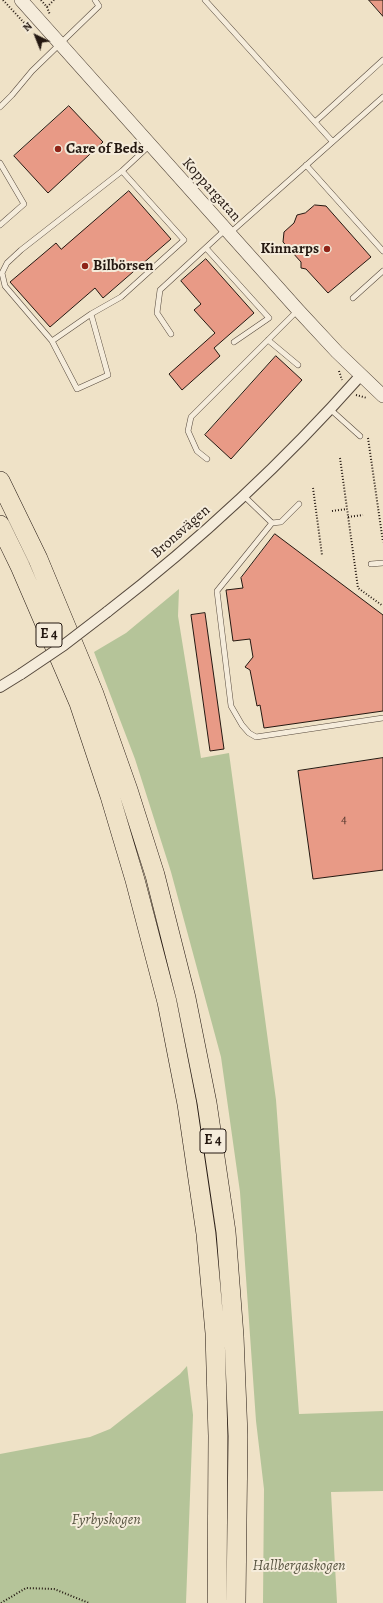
<!DOCTYPE html>
<html>
<head>
<meta charset="utf-8">
<style>
	body { margin:0 }
	#map { position:relative; width:383px; height:1603px; overflow:hidden; background:#efe2c7; font-family:Alegreya,serif }
	canvas { display:block }
	.north { position:absolute; left:16px; top:16px; width:40px; height:40px; -webkit-text-stroke:3px #f5ecdb; paint-order:stroke; rotate:317deg; font-size:11px; font-weight:700; line-height:16px; text-align:center; color:#241811 }
	.north::after { content:''; display:block; margin:auto; width:14px; height:18px; background:#241811; clip-path:polygon(50% 0,100% 100%,50% 72%,0 100%) }
</style>
</head>
<body>
<div id="map">
<canvas width="383" height="1603"></canvas>
<div class="north">N</div>
</div>
<script>
const ctx = document.querySelector('canvas').getContext('2d');
ctx.lineJoin = 'round';
function fill(path, color) { ctx.fillStyle = color; ctx.fill(path, 'evenodd'); }
function stroke(path, color, width, dash) { ctx.strokeStyle = color; ctx.lineWidth = width; ctx.lineCap = dash ? 'butt' : 'round'; ctx.setLineDash(dash || []); ctx.stroke(path); }
function drawText(font, color, halo, rows, align = 'center') {
  ctx.font = font + ' Alegreya,serif'; ctx.lineWidth = 4; ctx.setLineDash([]); ctx.textBaseline = 'middle'; ctx.strokeStyle = halo; ctx.fillStyle = color; for (const [text, x, y, turn = 0] of rows) {
    ctx.save(); ctx.translate(x, y); ctx.rotate((+turn || 0) * Math.PI / 180); ctx.textAlign = isNaN(turn) ? turn : align; if (halo) ctx.strokeText(text, 0, 0); ctx.fillText(text, 0, 0); ctx.restore();
  }
}
const green = new Path2D(`
	M179,589L178,616L201,758L229,753L276,1100L299,1414L383,1411V1491L331,1492L337,1603H263L264,1489L256,1421L240,1192L221,1057L171,872L135,759L94,652L126,633Z
	M187,1366L193,1415L186,1603H0V1454L90,1437L110,1429L180,1374Z`);
const building = new Path2D(`
	M369,0H383V16Z
	M69,106L103,142L48,193L14,156Z
	M129,191L171,239L103,298L95,288L50,327L10,282L56,243L61,249Z
	M315,205L326,206L371,257L328,293L306,269L301,268V262L283,242L284,232L294,223L297,215L305,213Z
	M206,259L254,313L214,348L220,356L182,390L169,374L215,333L194,310L201,304L181,281Z
	M276,356L302,380L231,459L205,435Z
	M275,534L383,615V711L264,728L260,705L257,706L250,670L245,667L253,657L250,639L233,641L226,590L243,588L241,578Z
	M205,613L224,749L210,751L191,615Z
	M383,758V870L313,879L298,771Z`);
const path = new Path2D(`
	M3,0L28,27
	M41,0L47,7L50,15
	M47,7L54,0
	M339,371L342,380
	M356,395L367,398
	M368,438L383,542
	M340,458L358,588L383,606
	M313,488L322,555
	M332,511L347,509
	M348,517L363,515
	M1,1603L26,1588L54,1589L89,1603`);
const service = new Path2D(`
	M205,0L332,141
	M0,107L12,95L32,71L99,6L95,0
	M315,122L383,60
	M0,163L24,204L0,225
	M306,165L383,251
	M230,233L383,97
	M206,248L269,318L234,342
	M353,298L383,271
	M91,314L121,297L184,240L122,171
	M171,334L157,313L160,290L225,230
	M268,340L298,365
	M52,341L91,314L108,375L77,389L52,341L5,286L2,273L7,263L21,250L122,171L150,145
	M330,409L360,436
	M207,459L197,451L188,431L191,417L297,311
	M244,496L272,523L281,522L299,504
	M272,523L217,591L231,706L242,725L249,733L256,737L383,718
	M371,564L383,563`);
const minor = new Path2D(`
	M107,612C199,541 284,462 361,375
	M0,687L21,674`);
const tertiary = new Path2D(`
	M21,0L298,310L337,352L383,396`);
const motorway = new Path2D(`
	M0,481L38,559L94,694L128,790L155,875L186,998L207,1103L226,1232L234,1336L238,1436L236,1603
	M0,525L20,566L79,703L110,796L135,880L167,1002L187,1104L206,1234L215,1333L218,1436L217,1603`);
const minorBridge = new Path2D(`
	M21,674L64,645L107,612`);
const markers = [
	[58,149,4,"#8f2418"],
	[327,249,4,"#8f2418"],
	[85,266,4,"#8f2418"]
];
const numberNames = [
	["4",344,820]
];
const shields = [
	[49,635,26],
	[213,1141,26]
];
const shieldNames = [
	["E 4",49,635],
	["E 4",213,1141]
];
const poiNames = [
	["Care of Beds",66,149],
	["Kinnarps",319,249,"right"],
	["Bilbörsen",93,266]
];
const streetNames = [
	["Koppargatan",211,190,48],
	["Bronsvägen",181,532,-41]
];
const parkNames = [
	["Fyrbyskogen",106,1520],
	["Hallbergaskogen",299,1566]
];
fill(green, '#b5c499');
fill(building, '#e89a86');
stroke(building, '#241811', 1);
stroke(service, '#574a3e', 6);
stroke(minor, '#574a3e', 12);
stroke(tertiary, '#574a3e', 14);
stroke(motorway, '#241811', 20);
stroke(path, '#241811', 2, [1, 2]);
stroke(service, '#f5ecdb', 5);
stroke(minor, '#f5ecdb', 10);
stroke(tertiary, '#f5ecdb', 13);
stroke(motorway, '#efe2c7', 19);
stroke(minorBridge, '#574a3e', 12, []);
stroke(minorBridge, '#f5ecdb', 10);
for (const [x, y, r, color] of markers) { const dot = new Path2D(); dot.arc(x, y, r, 0, 2 * Math.PI); ctx.fillStyle = color; ctx.fill(dot); stroke(dot, '#f5ecdb', 1.5); }
drawText('13px', '#55382e', null, numberNames);
for (const [x, y, w] of shields) { const box = new Path2D(); box.roundRect(x - w / 2, y - 12, w, 24, 3); ctx.fillStyle = '#f5ecdb'; ctx.fill(box); stroke(box, '#241811', 1); }
drawText('bold 14px', '#241811', null, shieldNames);
drawText('bold 15px', '#241811', '#f5ecdb', poiNames, 'left');
drawText('15px', '#241811', '#f5ecdb', streetNames);
drawText('italic 15px', '#575441', '#f5ecdb', parkNames);
</script>
</body>
</html>
